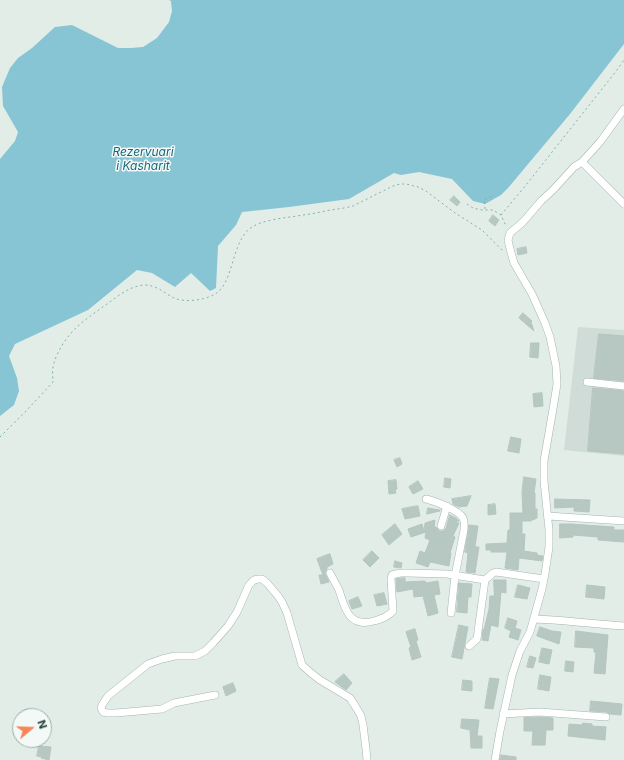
<!DOCTYPE html>
<html>
<head>
<meta charset="utf-8">
<style>
	body { margin:0 }
	#map { position:relative; width:624px; height:760px; overflow:hidden; background:#e2ede8; font-family:Inter,sans-serif }
	canvas { display:block }
	.north { position:absolute; left:12px; top:708px; width:40px; height:40px; box-sizing:border-box; background:#f2f9f6; border:1px solid #9eaeaa; border-radius:50%; rotate:71deg; font-size:11px; font-weight:700; line-height:16px; text-align:center; color:#213e38 }
	.north::after { content:''; display:block; margin:auto; width:14px; height:18px; background:#f78555; clip-path:polygon(50% 0,100% 100%,50% 72%,0 100%) }
</style>
</head>
<body>
<div id="map">
<canvas width="624" height="760"></canvas>
<div class="north">N</div>
</div>
<script>
const ctx = document.querySelector('canvas').getContext('2d');
ctx.lineJoin = 'round';
function fill(path, color) { ctx.fillStyle = color; ctx.fill(path, 'evenodd'); }
function stroke(path, color, width, dash) { ctx.strokeStyle = color; ctx.lineWidth = width; ctx.lineCap = dash ? 'butt' : 'round'; ctx.setLineDash(dash || []); ctx.stroke(path); }
function drawText(font, color, halo, rows, align = 'center') {
  ctx.font = font + ' Inter,sans-serif'; ctx.lineWidth = 3; ctx.setLineDash([]); ctx.textBaseline = 'middle'; ctx.strokeStyle = halo; ctx.fillStyle = color; for (const [text, x, y, turn = 0] of rows) {
    ctx.save(); ctx.translate(x, y); ctx.rotate((+turn || 0) * Math.PI / 180); ctx.textAlign = isNaN(turn) ? turn : align; if (halo) ctx.strokeText(text, 0, 0); ctx.fillText(text, 0, 0); ctx.restore();
  }
}
const built = new Path2D(`
	M578,327L624,330V456L564,450Z`);
const water = new Path2D(`
	M169,0H624V44L570,114L508,188L501,195L485,204L473,201L452,179L419,172L401,175L394,173L349,199L289,207L242,212L236,225L218,246L216,288L210,291L191,273L175,287L152,273L137,270L88,310L15,344L9,356L17,378L19,391L14,405L0,416V159L15,141L18,132L3,106L2,87L10,68L18,58L32,48L55,27L72,25L118,48H131L143,47L157,38L169,22L172,11L171,1Z`);
const building = new Path2D(`
	M454,196L460,202L457,206L450,200Z
	M493,215L499,220L495,226L489,221Z
	M526,247L527,253L518,255L517,249Z
	M523,313L532,321L531,322L534,331L519,318Z
	M599,334L624,336V381L594,378Z
	M531,343H539L538,358L530,357Z
	M593,388L624,391V454L588,451Z
	M542,393L543,406L534,407L533,394Z
	M511,437L521,439L519,453L508,451Z
	M400,458L402,464L397,467L394,460Z
	M524,477L536,479L534,493H535V509H537V518L530,521H522V534H525L524,551L537,553V555L543,556L542,561L519,558L518,570L505,568L507,552H491V550H486V544L507,543L508,530H510V513H523L522,493Z
	M445,478L451,479L450,488L444,487Z
	M396,480L397,489L395,490L396,493L389,494L388,481Z
	M418,481L423,489L413,494L409,487Z
	M471,496L467,506L459,507L453,504L452,499Z
	M555,499L590,500L589,512L574,511V507L555,508Z
	M495,504L496,514L488,515V505Z
	M418,506L420,516L405,519L402,509Z
	M428,508L440,510V511L427,514Z
	M450,515L456,518L459,521L451,522L459,523L453,536L455,537L450,553H451L449,566L430,562L428,567L416,563L420,551L425,553L430,540L425,538L426,532L411,537L408,529L422,524L424,531L425,523L435,520L434,527H436L439,531H443L446,528Z
	M395,524L402,534L389,545L382,535Z
	M560,524H571L614,527V530H624V542L598,540V537L573,535V537L560,538Z
	M469,525L478,526L475,547H479L475,573L466,572L468,553L465,552Z
	M372,551L379,558L370,567L363,560Z
	M330,554L333,564L327,567V569L325,573L329,582L321,584L319,575H323L317,559Z
	M395,561L402,563L401,568L394,567Z
	M405,578V582L425,581L426,583L438,581L440,594L434,595L438,613L428,616L423,596L414,597L413,589L397,592L396,579Z
	M494,580H506V593L501,592L498,627L491,625L488,641L482,640L483,629L484,630L489,609L490,596H494Z
	M459,583L472,584L471,597H468L467,613L457,612Z
	M518,585L530,588L527,599L515,597Z
	M587,585L605,587L604,599L586,597Z
	M384,593L387,604L377,606L374,595Z
	M358,597L362,606L352,609L349,601Z
	M508,618L517,621L515,628L521,630L518,640L509,637L511,631L505,628Z
	M459,625L468,627L462,659L452,657Z
	M540,627L552,631L561,632L559,644L537,636Z
	M415,629L418,640L416,641L421,657L412,660L409,648L411,647L406,632Z
	M576,631L608,635L605,674L594,673L596,652H594V648L575,647Z
	M542,648L552,650L549,664L539,662Z
	M530,656L536,658L533,668L527,667Z
	M566,661L574,662L573,672L565,671Z
	M344,674L352,683L346,690L335,682Z
	M540,675L551,677L549,691L538,689Z
	M490,678L499,679L493,709L485,708Z
	M463,680L472,681V691L462,690Z
	M233,683L236,691L226,696L223,687Z
	M591,701L622,704L621,715L610,714L606,712L590,711Z
	M540,717L553,718V730H546L545,745H532L533,731H524V718Z
	M462,719L479,720L477,736H482V748H471L470,730L461,728Z
	M583,723L592,724V726L606,727L605,740L568,736L569,724L582,725Z
	M39,746L51,747L49,760L41,758L42,757L37,756Z
	M501,755L516,757V760H500Z`);
const path = new Path2D(`
	M467,204L473,208L482,210H493L501,215L506,226
	M485,209L484,200L494,195
	M501,215L526,185L617,70L624,60
	M0,437L27,410L53,382C53,377 52,372 53,367C56,352 67,336 78,326C87,318 97,311 107,304C118,296 130,286 144,285C157,285 164,293 174,298C186,303 205,300 215,294C233,284 231,247 248,230C260,219 287,218 303,215C312,214 321,212 330,210C338,209 346,208 353,206L393,186L400,184H406L418,187L426,191L455,213L482,230L503,251`);
const minor = new Path2D(`
	M582,162L624,204
	M587,382L624,386
	M426,499C434,501 459,510 463,518C465,522 464,526 464,530L455,576L451,613
	M548,516L624,521
	M441,526L447,506
	M330,573C333,579 336,584 339,590C345,609 349,628 374,621C381,619 388,617 393,611L391,579L392,575L400,573H408L447,574L485,580L493,573L496,572L544,579
	M534,619C564,620 594,624 624,626
	M469,646L477,639L485,580
	M215,695L174,703L162,709L116,713H107L103,712L101,708L102,705L108,696L148,664L162,659L175,656H195L205,651L213,643L228,626L237,612L249,585L254,580L258,579H262L267,583L278,596L282,602L287,613L302,665L311,673L320,680L350,698L357,709L361,716L363,725L366,749L367,760
	M503,714L540,712L606,717
	M495,760L500,731L512,675L520,651L530,632L542,589L545,574L549,547V530L544,481V461L554,403L557,384L556,366L550,337L545,323L532,294L514,263L510,249L508,240L510,233L523,222L541,201L553,190L574,167L582,162L600,142L624,109`);
const waterNames = [
	["Rezervuari",143,152],
	["i Kasharit",143,166]
];
fill(built, '#d0dcd7');
fill(water, '#87c4d4');
fill(building, '#b7c7c1');
stroke(building, '#b4c6c0', 1);
stroke(minor, '#a4b5b0', 8);
stroke(path, '#81b1a5', 1, [2, 3]);
stroke(minor, '#fff', 7);
drawText('italic 12px', '#19677c', '#f2f9f6', waterNames);
</script>
</body>
</html>
